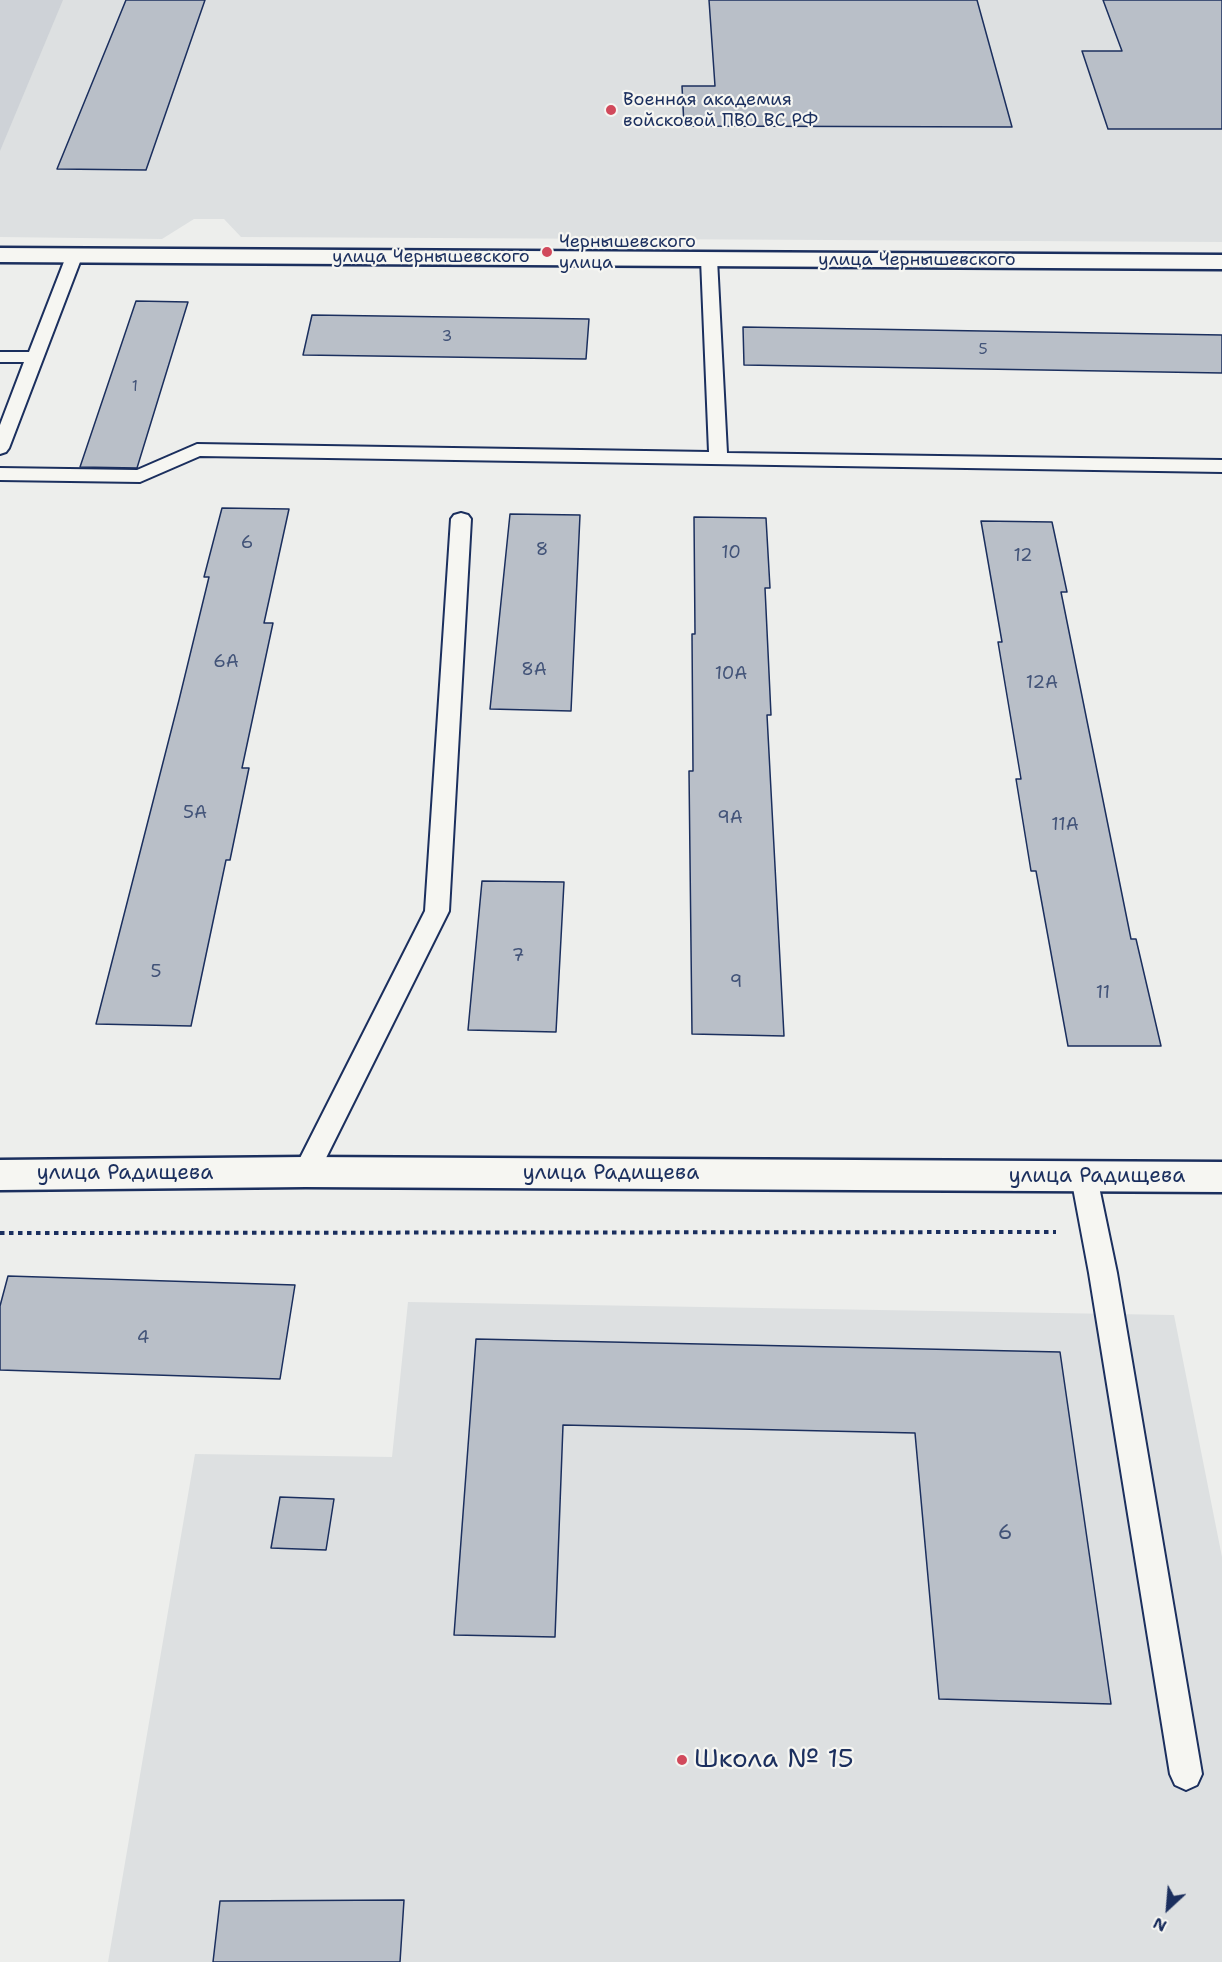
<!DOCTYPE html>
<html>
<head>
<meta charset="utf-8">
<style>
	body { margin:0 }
	#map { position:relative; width:1222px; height:1962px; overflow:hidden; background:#edeeec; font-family:"Shantell Sans",sans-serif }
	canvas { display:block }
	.north { position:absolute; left:1138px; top:1878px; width:60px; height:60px; -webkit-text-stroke:4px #f6f6f2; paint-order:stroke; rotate:206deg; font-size:16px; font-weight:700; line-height:24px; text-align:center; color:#1b2f5e }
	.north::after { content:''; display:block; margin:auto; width:21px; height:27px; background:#1b2f5e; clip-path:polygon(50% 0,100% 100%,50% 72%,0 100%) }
</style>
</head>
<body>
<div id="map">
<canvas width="1222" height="1962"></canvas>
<div class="north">N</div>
</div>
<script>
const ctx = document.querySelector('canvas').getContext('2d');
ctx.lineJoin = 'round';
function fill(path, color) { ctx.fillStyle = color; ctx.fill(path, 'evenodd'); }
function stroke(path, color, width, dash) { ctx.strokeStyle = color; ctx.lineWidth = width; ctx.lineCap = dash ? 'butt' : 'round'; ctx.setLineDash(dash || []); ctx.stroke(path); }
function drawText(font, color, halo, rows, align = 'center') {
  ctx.font = font + ' "Shantell Sans",sans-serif'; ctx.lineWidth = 4.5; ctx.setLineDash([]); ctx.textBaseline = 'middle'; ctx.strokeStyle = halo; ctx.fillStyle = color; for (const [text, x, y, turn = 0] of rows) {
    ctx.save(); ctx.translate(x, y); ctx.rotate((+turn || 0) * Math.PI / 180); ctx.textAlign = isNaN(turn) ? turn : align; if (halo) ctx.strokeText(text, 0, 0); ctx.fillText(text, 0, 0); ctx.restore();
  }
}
const built = new Path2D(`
	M0,0H1222V242L241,237L224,219H194L162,239L0,237Z
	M408,1302L1174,1315L1222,1557V1962H108L195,1454L392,1457Z`);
const green = new Path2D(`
	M0,0H63L0,151Z`);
const building = new Path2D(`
	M126,0H205L146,170L57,169Z
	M709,0H977L1012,127L684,126L682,86H715Z
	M1103,0H1222V129H1108L1082,51H1122Z
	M136,301L188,302L137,468L80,467Z
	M312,315L589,319L586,359L303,355Z
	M743,327L1222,335V373L744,365Z
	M222,508L289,509L264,623H273L242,768H249L230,860H226L191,1026L96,1024L179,700L209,577H204Z
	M510,514L580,515L571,711L490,709Z
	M694,517L766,518L770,588H765L771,715H767L784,1036L692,1034L689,771H693L692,634H695Z
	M981,521L1052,522L1067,592H1061L1131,939H1136L1161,1046H1068L1036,871H1031L1016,779H1021L998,642H1002Z
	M482,881L564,882L556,1032L468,1030Z
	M8,1276L295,1285L280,1379L0,1370V1306Z
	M476,1339L1060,1352L1111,1704L939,1699L915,1433L563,1425L555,1637L454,1635Z
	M280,1497L334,1499L326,1550L271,1548Z
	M404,1900L400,1962H213L220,1901Z`);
const path = new Path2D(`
	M0,1233L1056,1232`);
const service = new Path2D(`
	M75,249L83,254L9,448L6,452L0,454V425L24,362H0V352H29L67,254Z
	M709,254L717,259L727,453L1222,460V472L200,456L140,482L0,480V468L137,470L197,444L709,452L701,259Z
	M461,513L468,515L471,519L449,911L315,1180L306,1183L297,1180L293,1172L425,911L451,519L454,515Z
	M1084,1166L1093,1169L1097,1177L1117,1273L1202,1774L1197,1785L1186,1790L1175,1785L1170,1774L1089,1273L1071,1177L1075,1169Z`);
const minor = new Path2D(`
	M306,1157L1222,1162V1192L306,1187L0,1190V1160Z`);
const tertiary = new Path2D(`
	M0,248L1222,255V269L0,262Z`);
const markers = [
	[611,110,6,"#d1495b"],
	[547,252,6,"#d1495b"],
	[682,1760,6,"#d1495b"]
];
const farNumbernames = [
	["3",447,337],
	["5",983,350],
	["1",135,387]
];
const farPoinames = [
	["Военная академия",623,100],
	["войсковой ПВО ВС РФ",623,121],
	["Чернышевского",559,242],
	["улица",559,263]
];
const farStreetnames = [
	["улица Чернышевского",431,257],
	["улица Чернышевского",917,260]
];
const numberNames = [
	["6",247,543],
	["8",542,550],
	["10",731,553],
	["12",1023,556],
	["6А",226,662],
	["8А",534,670],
	["10А",731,674],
	["12А",1042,683],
	["5А",195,813],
	["9А",730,818],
	["11А",1065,825],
	["7",518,956],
	["5",156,972],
	["9",736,982],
	["11",1103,993],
	["4",143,1338]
];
const streetNames = [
	["улица Радищева",125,1174],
	["улица Радищева",611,1174],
	["улица Радищева",1097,1177]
];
const nearNumbernames = [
	["6",1005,1534]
];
const nearPoinames = [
	["Школа № 15",694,1760]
];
fill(built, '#dde0e1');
fill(green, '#ced2d7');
fill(building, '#b9bfc8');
stroke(building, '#1b2f5e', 1.5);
stroke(service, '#1b2f5e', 4);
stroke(minor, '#1b2f5e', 5);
stroke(tertiary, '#1b2f5e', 5);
stroke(path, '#1b2f5e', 4, [4.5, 4.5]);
fill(service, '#f6f6f2');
fill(minor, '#f6f6f2');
fill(tertiary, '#f6f6f2');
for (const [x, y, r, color] of markers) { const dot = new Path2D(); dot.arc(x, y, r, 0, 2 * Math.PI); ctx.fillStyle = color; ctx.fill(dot); stroke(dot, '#f6f6f2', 2); }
drawText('15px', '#425378', null, farNumbernames);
drawText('18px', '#1b2f5e', '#f6f6f2', farPoinames, 'left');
drawText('18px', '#1b2f5e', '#f6f6f2', farStreetnames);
drawText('18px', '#425378', null, numberNames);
drawText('21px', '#1b2f5e', '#f6f6f2', streetNames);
drawText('21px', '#425378', null, nearNumbernames);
drawText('26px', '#1b2f5e', '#f6f6f2', nearPoinames, 'left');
</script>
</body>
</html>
